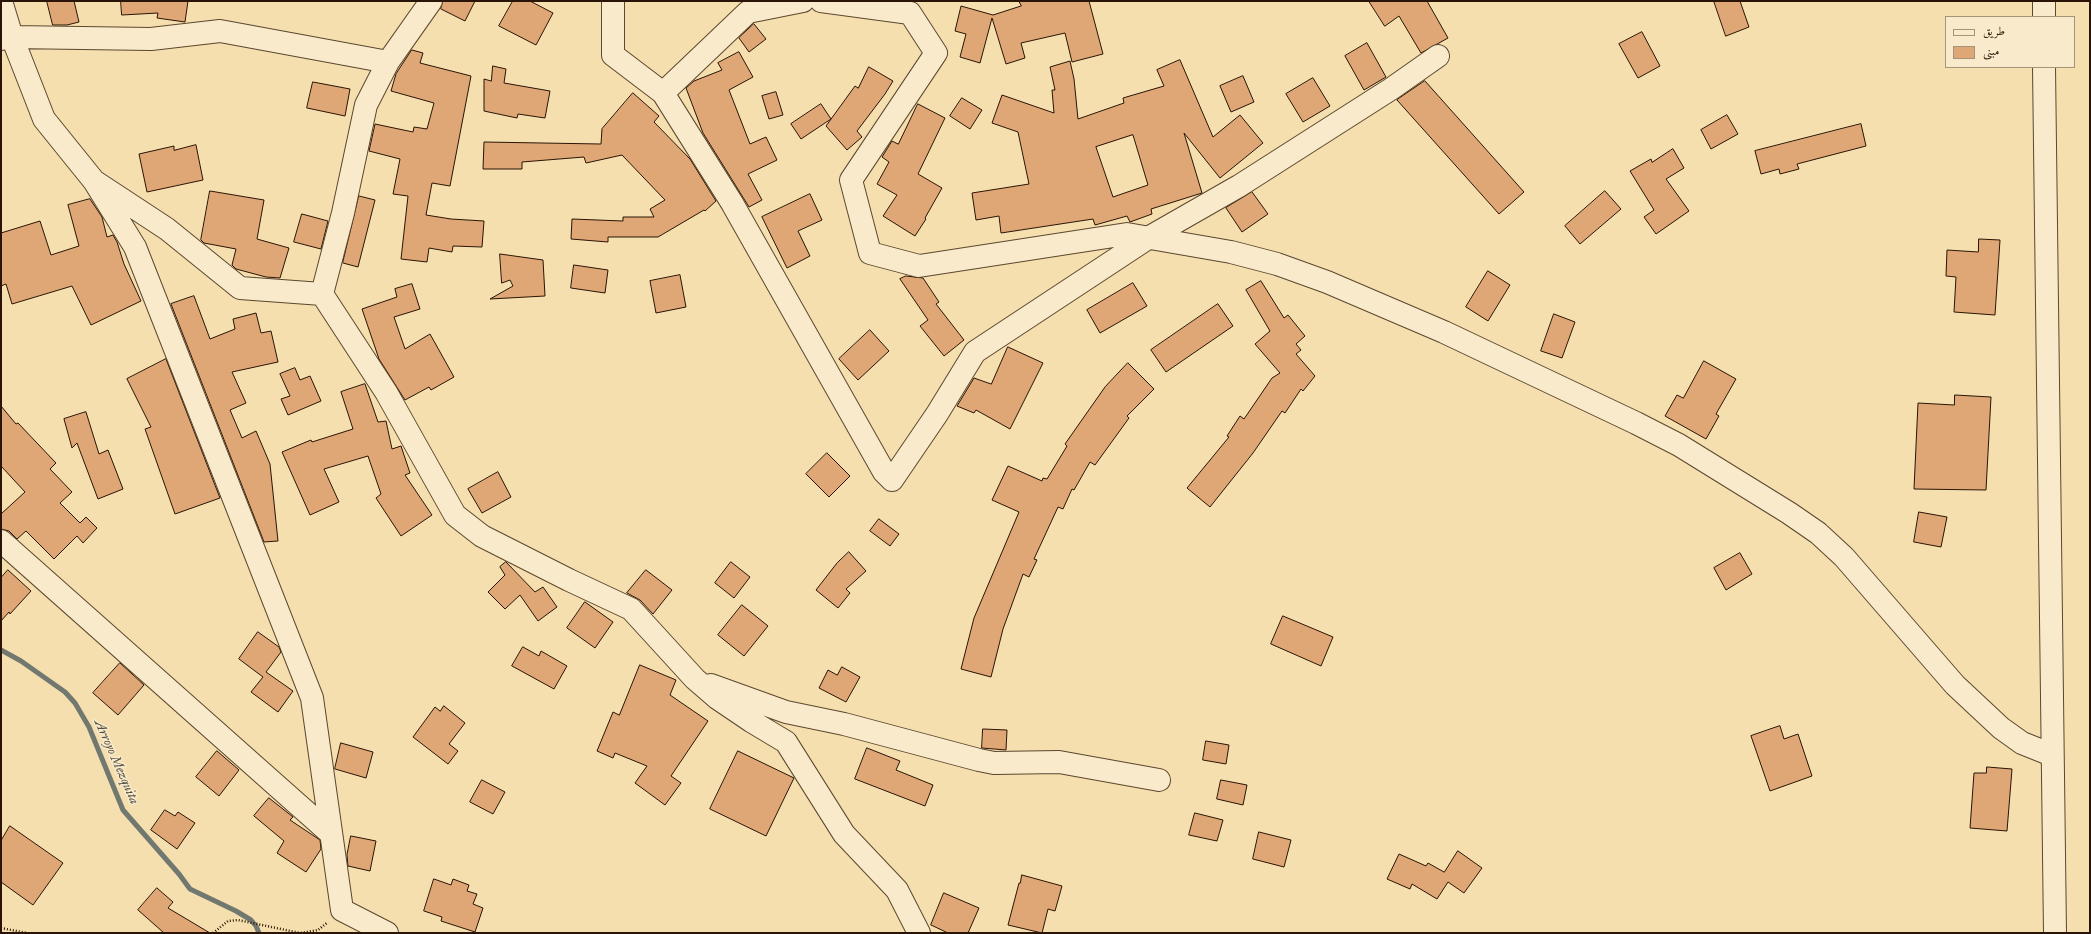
<!DOCTYPE html>
<html>
<head>
<meta charset="utf-8">
<style>
	body { margin:0 }
	#map { position:relative; width:2091px; height:934px; overflow:hidden; background:#f5dfae; font-family:"IM FELL Great Primer",Amiri,serif }
	canvas { display:block }
	.frame { position:absolute; inset:0; border:2px solid #291405; pointer-events:none }
	.legend { position:absolute; left:1945px; top:16px; width:130px; height:52px; box-sizing:border-box; background:#f8eaca; border:1px solid #a5947b; margin:0; padding:5px 7px; list-style:none; font-size:12px; color:#291405 }
	.legend li { display:flex; align-items:center; gap:8px; height:20px }
	.legend b { width:20px; border:1px solid #a5947b }
</style>
</head>
<body>
<div id="map">
<canvas width="2091" height="934"></canvas>
<div class="frame"></div>
<ul class="legend">
<li><b style="height:5px;background:#f8eaca"></b>طريق</li>
<li><b style="height:11px;background:#dfa676"></b>مبنى</li>
</ul>
</div>
<script>
const ctx = document.querySelector('canvas').getContext('2d');
ctx.lineJoin = 'round';
function stroke(path, color, width, dash) { ctx.strokeStyle = color; ctx.lineWidth = width; ctx.lineCap = dash ? 'butt' : 'round'; ctx.setLineDash(dash || []); ctx.stroke(path); }
function fill(path, color) { ctx.fillStyle = color; ctx.fill(path, 'evenodd'); }
function drawText(font, color, halo, rows, align = 'center') {
  ctx.font = font + ' "IM FELL Great Primer",serif'; ctx.lineWidth = 3; ctx.setLineDash([]); ctx.textBaseline = 'middle'; ctx.strokeStyle = halo; ctx.fillStyle = color; for (const [text, x, y, turn = 0] of rows) {
    ctx.save(); ctx.translate(x, y); ctx.rotate((+turn || 0) * Math.PI / 180); ctx.textAlign = isNaN(turn) ? turn : align; if (halo) ctx.strokeText(text, 0, 0); ctx.fillText(text, 0, 0); ctx.restore();
  }
}
const stream = new Path2D(`
	M1,650L21,661L65,692L75,703L89,727L123,810L179,874L190,889L236,911L251,920L256,926L259,933`);
const building = new Path2D(`
	M47,1H74L79,22L67,25H53Z
	M121,1H188L185,22L157,18L158,13L122,15Z
	M443,1H475L465,21L441,9Z
	M513,1H530L553,13L536,45L499,26Z
	M1019,1H1089L1103,54L1072,62L1065,33L1021,43L1025,58L1006,64L992,18L980,63L960,57L966,34L955,31L961,6L993,15L1021,6Z
	M1369,1H1427L1448,38L1421,53L1399,16L1385,26Z
	M1714,1H1740L1749,27L1726,36Z
	M754,24L766,39L749,52L739,38Z
	M1642,32L1660,66L1638,78L1619,44Z
	M1367,43L1386,77L1364,90L1345,56Z
	M412,50L423,53L420,63L471,76L450,186L432,183L426,215L451,219L484,221L482,247L453,246L452,252L429,248L427,262L401,259L408,196L393,194L400,159L369,151L375,124L413,132L414,127L427,129L434,103L391,91L396,74Z
	M739,52L753,77L729,90L750,144L766,137L777,160L748,174L762,200L749,207L703,133L686,88L694,81L722,70L718,63Z
	M1180,60L1213,137L1240,115L1263,143L1220,178L1184,133L1202,193L1151,209L1152,214L1130,222L1127,216L1095,225L1093,219L1001,233L999,216L976,220L972,193L1029,184L1018,132L992,123L1002,95L1054,113L1052,90H1055L1050,67L1070,61L1074,79L1078,119L1124,103L1123,98L1164,86L1157,70ZM1133,135L1148,185L1113,197L1096,147Z
	M493,66L506,69L504,83L550,91L545,118L518,114L517,118L484,111V79L491,81Z
	M869,67L893,81L885,94L857,131L862,137L847,150L826,126L855,86L858,88Z
	M1243,76L1254,102L1231,112L1220,86Z
	M1313,78L1330,106L1303,122L1286,94Z
	M1425,81L1524,192L1499,214L1397,100Z
	M313,82L350,89L345,116L307,108Z
	M776,92L783,115L769,119L762,96Z
	M633,93L659,116L654,122L690,159L716,201L705,211L704,210L658,237H608V242L571,239L572,219L623,221V217H654L650,209L665,200L622,155L586,163L584,157L522,162V169H483L484,142L601,144L602,129Z
	M962,98L982,110L970,129L950,116Z
	M821,104L831,119L801,139L791,124Z
	M918,104L945,118L918,174L942,188L925,218L926,219L915,236L883,216L897,195L877,184L889,162L882,157L892,141L898,144Z
	M1727,115L1738,134L1711,149L1701,130Z
	M1861,124L1866,146L1797,164L1799,169L1780,174L1779,169L1761,174L1755,151Z
	M196,145L203,180L147,192L139,154L174,146V150Z
	M1673,149L1684,168L1666,179L1689,211L1656,234L1644,217L1654,210L1630,171L1651,159L1652,162Z
	M210,191L264,200L257,239L289,248L280,278L266,277L236,269L232,265L236,249L204,243L201,240Z
	M1605,191L1621,209L1580,244L1565,226Z
	M1252,192L1268,214L1242,232L1226,208Z
	M810,194L822,220L798,231L810,256L787,268L762,217Z
	M359,196L375,200L358,267L343,263Z
	M90,199L102,217L107,237L113,235L117,242L124,264L141,301L91,325L72,286L12,304L6,284L1,286V233L40,221L51,255L79,246L68,205Z
	M302,214L328,221L321,249L294,242Z
	M1979,239L2000,240L1995,315L1954,312L1956,277L1946,276L1947,250L1978,252Z
	M500,254L543,260L545,296L490,299L513,286L510,280L502,283Z
	M574,265L608,270L605,293L571,288Z
	M1488,271L1510,285L1488,321L1466,307Z
	M680,275L686,307L656,313L650,281Z
	M906,276L923,278L939,302L936,304L964,340L944,356L920,326L928,320L900,279Z
	M1261,281L1284,318L1288,315L1305,336L1296,344L1301,350L1296,354L1315,376L1303,391L1301,389L1285,413L1282,411L1253,453L1210,507L1187,488L1229,437L1227,436L1240,416L1244,419L1272,378L1280,373L1255,344L1270,331L1246,290Z
	M1133,283L1147,306L1100,333L1087,310Z
	M412,284L420,309L394,317L405,349L430,334L454,377L431,390L429,387L405,400L379,359L362,309L397,297L395,289Z
	M194,296L210,339L235,329L233,319L256,313L261,333L271,331L278,362L232,372L246,403L230,410L242,438L256,431L270,464L278,541L264,542L171,304Z
	M1218,304L1233,326L1166,372L1151,350Z
	M1554,314L1575,322L1562,358L1541,351Z
	M870,330L889,351L858,380L839,359Z
	M1008,347L1043,363L1010,429L976,410L974,413L957,406L974,378L991,384Z
	M166,359L220,498L175,514L145,429L151,427L127,379Z
	M1704,361L1736,379L1716,414L1719,416L1706,439L1665,416L1677,395L1683,398Z
	M1128,363L1154,389L1127,416L1129,418L1095,465L1090,462L1074,490L1072,489L1063,509L1058,507L1034,559L1037,560L1029,577L1023,574L1003,629L991,677L961,669L974,618L1019,512L992,500L1008,466L1042,481L1043,478L1047,479L1067,446L1065,444L1105,387Z
	M295,368L300,380L310,376L321,401L288,415L281,399L290,396L280,374Z
	M365,384L378,422L386,421L392,449L401,446L410,473L405,475L432,515L401,536L376,498L381,494L368,456L324,469L339,502L310,515L282,452L311,440L312,442L353,429L341,392Z
	M1955,395L1991,397L1986,490L1914,489L1918,403L1954,405Z
	M1,406L16,424L18,423L56,463L50,469L72,492L60,503L80,523L86,517L97,528L83,543L77,536L54,559L26,531L17,539L9,531L1,529V514L25,492L1,466Z
	M86,412L99,454L108,450L123,489L98,499L77,443L72,448L64,419Z
	M827,453L850,476L829,497L806,474Z
	M498,472L511,497L482,513L468,489Z
	M1919,512L1947,517L1941,547L1914,542Z
	M879,519L899,534L890,546L870,531Z
	M849,552L866,571L846,589L850,593L838,608L816,590L837,563Z
	M1740,553L1752,574L1726,590L1714,568Z
	M506,562L535,592L543,587L557,607L538,621L520,595L505,609L488,592L505,575L500,567Z
	M731,562L750,577L734,598L715,583Z
	M8,570L31,591L10,614L9,612L1,621V578Z
	M646,570L672,590L653,614L640,600L627,593Z
	M585,602L613,622L595,648L567,628Z
	M742,605L768,626L744,656L718,635Z
	M1283,616L1333,637L1321,666L1271,644Z
	M258,632L279,647L281,652L266,672L293,691L278,712L251,692L263,677L239,659Z
	M523,647L539,656L541,651L567,666L554,689L512,666Z
	M120,663L144,685L118,715L93,693Z
	M640,665L676,680L670,695L708,721L671,776L681,783L665,805L635,783L647,766L615,753L613,758L597,751L613,712L619,715Z
	M842,667L860,677L846,702L819,688L828,670L837,675Z
	M444,706L465,723L449,744L458,751L448,764L413,737L435,707L440,711Z
	M1780,726L1784,739L1798,734L1812,776L1770,791L1751,736Z
	M983,729L1007,730L1006,750L982,748Z
	M1206,741L1229,745L1226,764L1203,760Z
	M341,743L373,752L366,778L335,769Z
	M867,748L900,761L896,770L933,785L925,806L855,779Z
	M217,751L239,770L219,796L196,777Z
	M738,751L794,778L766,836L710,809Z
	M1987,767L2012,769L2007,831L1970,828L1974,773H1986Z
	M482,780L505,792L493,814L470,802Z
	M1221,780L1247,785L1243,805L1217,799Z
	M269,798L293,817L290,820L320,840L321,849L306,872L277,853L284,841L254,816Z
	M165,810L175,816L178,812L195,823L177,849L151,830Z
	M1195,813L1223,820L1217,841L1189,835Z
	M10,826L63,863L33,905L1,882V841Z
	M1259,832L1291,840L1284,867L1253,859Z
	M351,836L376,841L370,871L348,866L347,855Z
	M1458,851L1482,868L1464,893L1448,882L1437,899L1412,884L1410,889L1387,879L1399,854L1426,866L1428,863L1444,872Z
	M1022,875L1062,886L1055,911L1048,909L1042,933L1008,925L1019,883H1020Z
	M434,879L451,885L453,879L469,885L467,891L477,894L473,904L483,908L475,932L441,921L442,917L424,911Z
	M157,888L173,902L168,908L210,933H164L138,910Z
	M944,893L979,908L968,933H948L931,925Z`);
const path = new Path2D(`
	M1,928L27,933
	M213,933L228,921L238,920L300,933
	M301,933L318,930L328,922`);
const minor = new Path2D(`
	M1,1L12,37L44,119L94,181L167,229L240,288L322,294
	M431,1L388,62L366,105L343,213L322,294L386,392L455,515L482,536L569,580L631,609L695,679L717,698L751,721L786,742L844,834L897,890L919,933
	M613,1V55L663,93L748,12L803,1
	M821,1L910,13L936,53L851,180L870,253L919,266L1127,234L1231,252L1277,264L1327,282L1444,332L1636,423L1679,445L1789,513L1818,533L1844,557L1955,685L2001,728L2022,743L2052,755
	M2044,1V17
	M1,39L12,37L151,39L220,31L388,62
	M2044,67L2055,933
	M663,93L732,203L884,472L892,480L937,414L975,352L1148,238L1239,186L1391,89L1438,56
	M94,181L135,247L312,698L342,910L387,933
	M1,541L330,833
	M711,685L786,712L844,724L979,760L994,763L1059,762L1159,780`);
const waterNames = [
	["Arroyo Mezquita",116,762,66]
];
stroke(stream, '#71786f', 5);
fill(building, '#dfa676');
stroke(building, '#291405', 1);
stroke(minor, '#5c472f', 24);
stroke(path, '#291405', 2.5, [1, 2]);
stroke(minor, '#f8eaca', 22);
drawText('italic 13px', '#534e43', '#f8eaca', waterNames);
</script>
</body>
</html>
